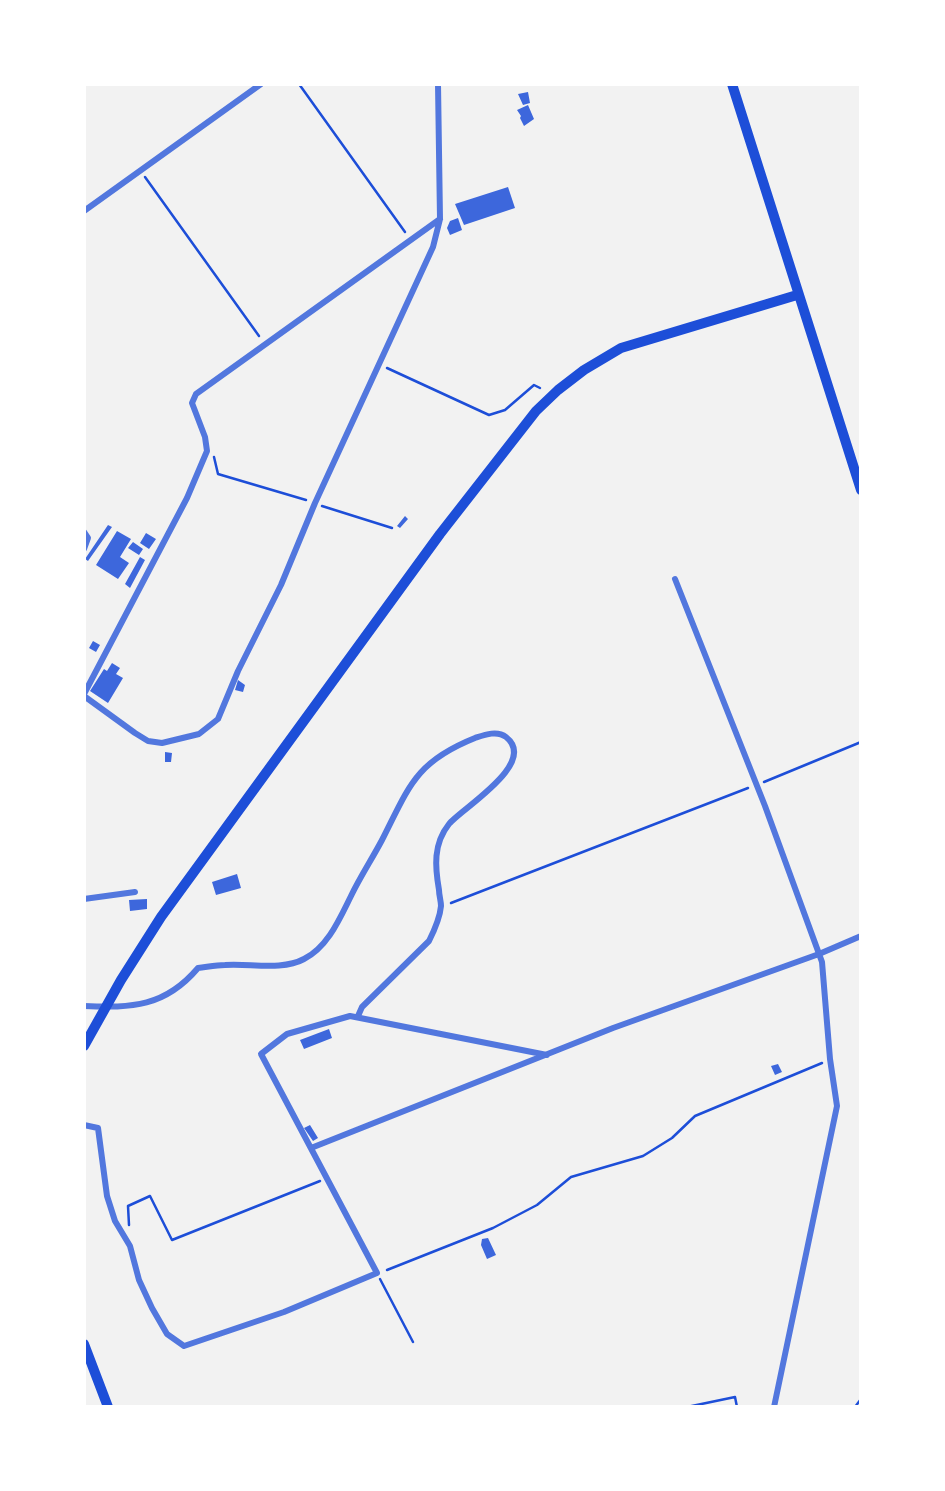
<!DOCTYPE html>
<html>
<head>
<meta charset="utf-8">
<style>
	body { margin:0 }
	#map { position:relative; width:945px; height:1491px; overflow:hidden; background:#f2f2f2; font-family:Jost,sans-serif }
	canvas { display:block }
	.frame { position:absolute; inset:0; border:86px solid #fff; pointer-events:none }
</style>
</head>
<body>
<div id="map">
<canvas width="945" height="1491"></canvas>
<div class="frame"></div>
</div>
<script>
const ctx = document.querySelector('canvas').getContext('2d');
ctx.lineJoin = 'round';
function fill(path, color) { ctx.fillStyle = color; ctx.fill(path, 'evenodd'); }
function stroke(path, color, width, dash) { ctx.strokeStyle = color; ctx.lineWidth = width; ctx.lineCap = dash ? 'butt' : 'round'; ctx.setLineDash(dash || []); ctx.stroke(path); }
const building = new Path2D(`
	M528,92L530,103L523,105L518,94Z
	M528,105L534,119L524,126L520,118L521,116L517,110Z
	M508,187L515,208L464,225L455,204Z
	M458,218L462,230L450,235L447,228L450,221Z
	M405,516L408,519L400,528L397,526Z
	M108,525L112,527L88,561L85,559Z
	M117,531L131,539L120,557L129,563L118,579L96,565Z
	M146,533L156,539L149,549L140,543Z
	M133,542L143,549L139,555L128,548Z
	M140,557L145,560L130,588L125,584Z
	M93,641L100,645L96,652L89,648Z
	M112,663L120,668L116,674L123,678L108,703L90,691L104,669L107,671Z
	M238,680L245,685L243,692L235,690Z
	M165,752L172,753L171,762H165Z
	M237,874L241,888L216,895L212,882Z
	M147,899V909L130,911L129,900Z
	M329,1029L332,1038L304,1049L300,1040Z
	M778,1064L782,1072L775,1075L771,1066Z
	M310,1125L318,1138L313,1141L304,1128Z
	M488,1238L496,1255L487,1259L481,1245L482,1239Z`);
const path = new Path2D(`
	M299,84L405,232
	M145,177L259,336
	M387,368L489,415L505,410L534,385L540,388
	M214,457L218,474L306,500
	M322,506L392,528
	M764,782L861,742
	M451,903L748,788
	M129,1225L128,1206L150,1196L172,1240L320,1181
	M387,1270L493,1228L537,1205L571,1177L643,1156L672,1138L695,1116L822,1063
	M380,1279L413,1342
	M687,1407L735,1397L737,1407
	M855,1407L861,1399`);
const minor = new Path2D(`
	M84,211L261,84
	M84,532L88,538L84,549
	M675,579L765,806L822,962L830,1059L837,1106L774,1407
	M84,694L187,498L207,451L205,437L192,403L196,394L440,219
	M84,696L135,733L148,741L162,743L199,734L218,719L238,671L281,585L315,503L433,247L440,219L438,84
	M84,899L135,892
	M84,1006C132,1008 165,1007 198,968C207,967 216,965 225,965C249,963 282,971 304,959C328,947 340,918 351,896C360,877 372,859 382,840C409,787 415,762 475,738C484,735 497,730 506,737C539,763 461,809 449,824C433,844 435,867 439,890C439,895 441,901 441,906C440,917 434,931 429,941L362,1007L358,1016
	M84,1125L98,1128L107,1196L115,1221L130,1246L139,1280L152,1308L167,1334L184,1346L284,1312L377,1273L261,1054L287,1034L350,1016L547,1055
	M311,1148L613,1028L819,954L861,936`);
const trunk = new Path2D(`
	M732,84L861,490
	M84,1046L121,980L161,917L440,534L536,411L558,390L584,370L621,348L797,295
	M84,1344L108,1407`);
fill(building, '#3d67dc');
stroke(path, '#1d4ed8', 2.5);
stroke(minor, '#5277de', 6);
stroke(trunk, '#1d4ed8', 10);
</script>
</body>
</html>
